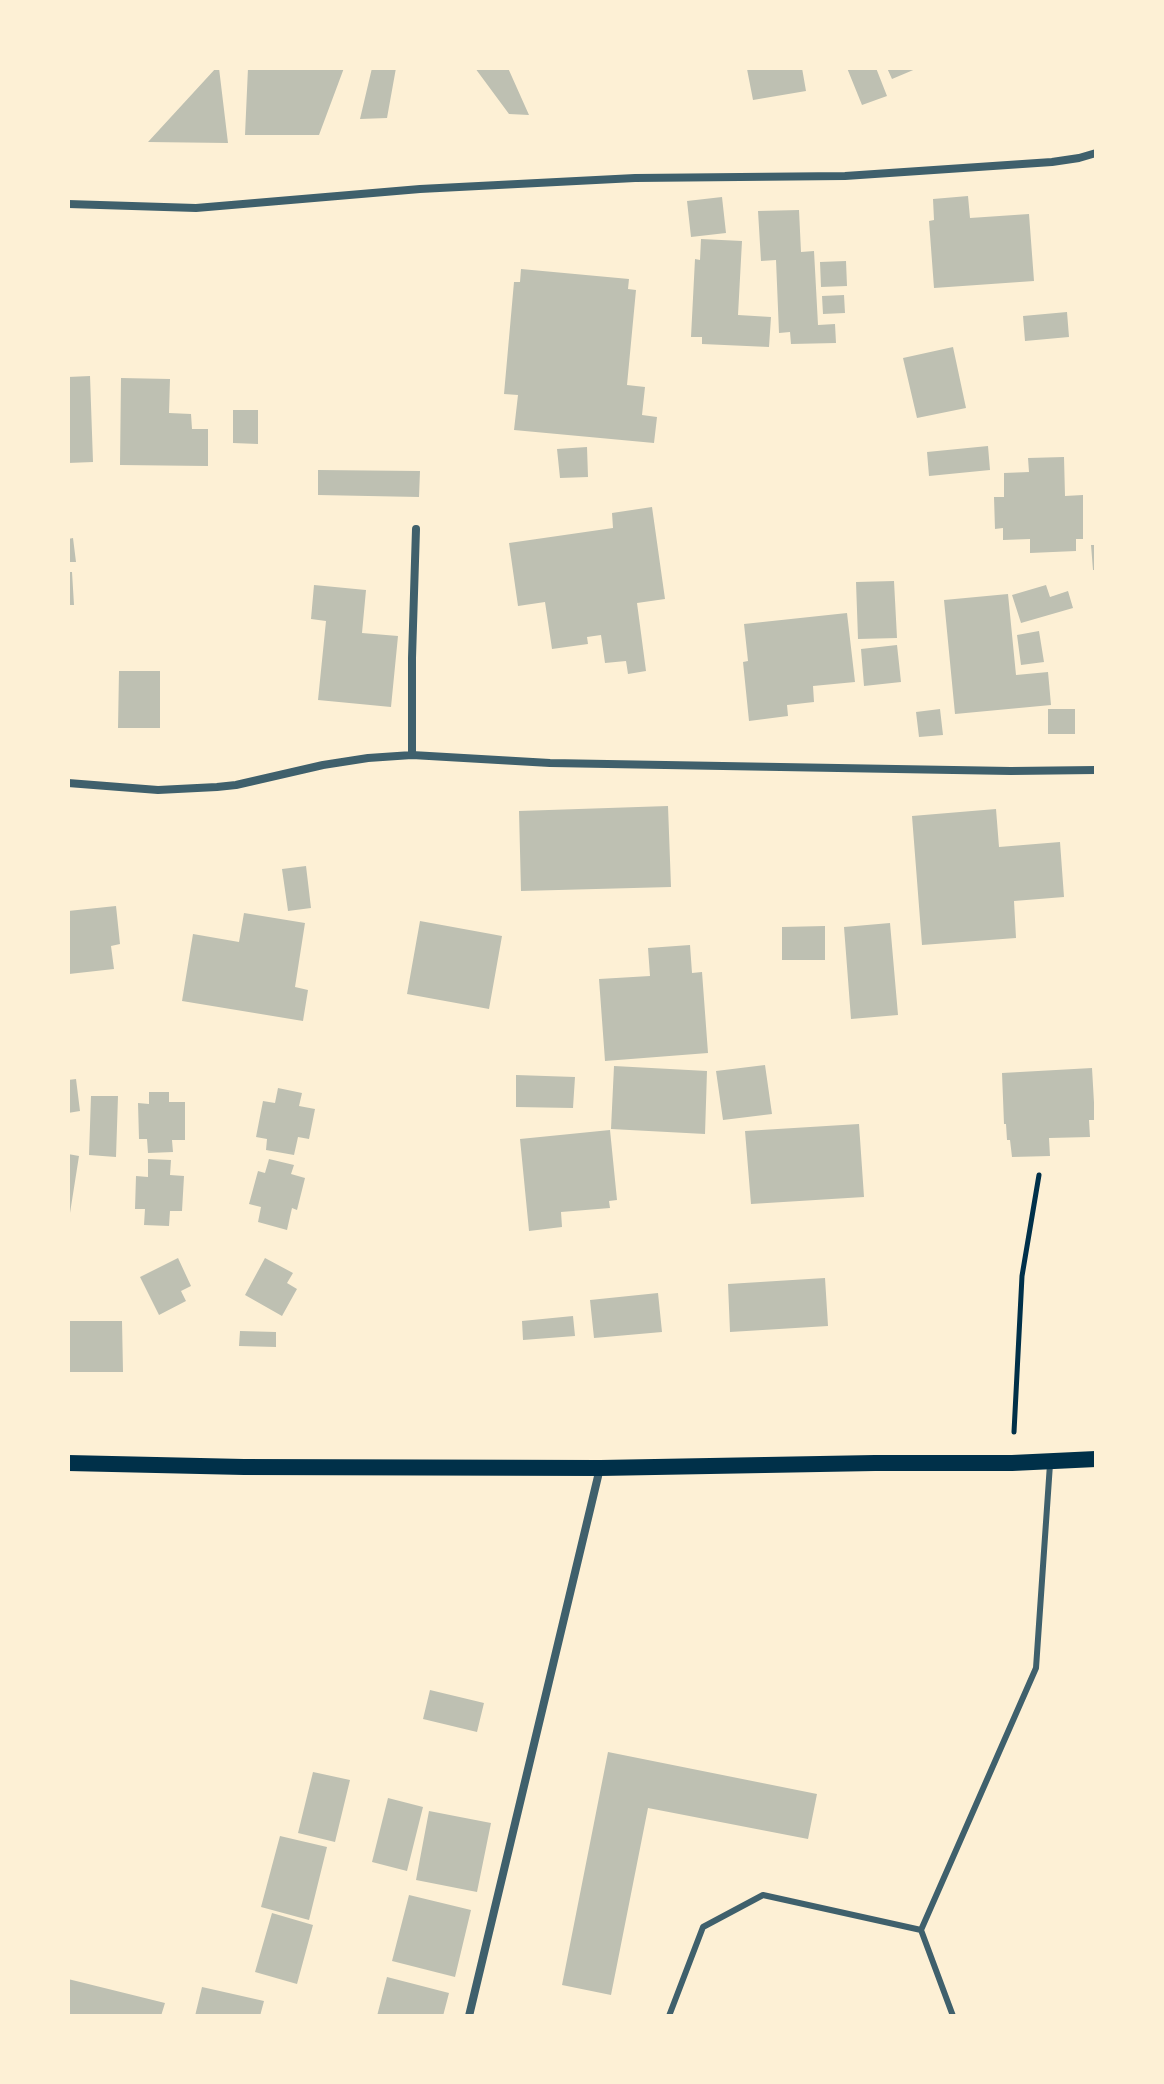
<!DOCTYPE html>
<html>
<head>
<meta charset="utf-8">
<style>
	body { margin:0 }
	#map { position:relative; width:1164px; height:2084px; overflow:hidden; background:#fdf0d5; font-family:"Nunito Sans",sans-serif }
	canvas { display:block }
	.frame { position:absolute; inset:0; border:70px solid #fdf0d5; pointer-events:none }
</style>
</head>
<body>
<div id="map">
<canvas width="1164" height="2084"></canvas>
<div class="frame"></div>
</div>
<script>
const ctx = document.querySelector('canvas').getContext('2d');
ctx.lineJoin = 'round';
function fill(path, color) { ctx.fillStyle = color; ctx.fill(path, 'evenodd'); }
function stroke(path, color, width, dash) { ctx.strokeStyle = color; ctx.lineWidth = width; ctx.lineCap = dash ? 'butt' : 'round'; ctx.setLineDash(dash || []); ctx.stroke(path); }
const building = new Path2D(`
	M216,68H219L228,143L148,142Z
	M248,68H344L319,135H245Z
	M372,68H396L387,118L360,119Z
	M475,68H508L529,115L509,114Z
	M754,68H802L806,91L753,100L747,69Z
	M847,68H876L887,96L862,105Z
	M887,68H918L892,79Z
	M968,196L970,218L1029,214L1034,281L934,288L929,221L934,220L933,199Z
	M722,197L726,233L691,237L687,201Z
	M799,210L801,252L814,251L818,325L835,324L836,343L791,344L790,332L779,333L776,260L761,261L758,211Z
	M701,239L742,241L738,315L771,317L769,347L702,344V337H691L695,259L700,260Z
	M846,261L847,286L821,287L820,262Z
	M521,269L629,279L628,289L636,290L627,385L645,387L642,415L657,417L654,443L514,430L518,395L504,394L514,282H520Z
	M844,295L845,313L823,314L822,296Z
	M1067,312L1069,337L1025,341L1023,316Z
	M953,347L966,408L917,418L903,358Z
	M90,376L93,462L68,463V377Z
	M121,378L170,379L169,413L191,414L192,429H208V466L120,465Z
	M233,410H258V444L233,443Z
	M988,446L990,470L929,476L927,452Z
	M587,447L588,477L560,478L557,449Z
	M1064,457L1065,496L1083,495V539H1076V551L1030,553V539L1003,540V528L995,529L994,497H1004V473L1029,472L1028,458Z
	M318,470L420,471L419,497L318,495Z
	M652,507L665,599L637,603L646,671L628,674L626,661L605,663L601,635L587,637L588,644L552,649L545,602L518,606L509,543L613,528L612,513Z
	M73,538L76,562H68V539Z
	M1091,545H1096V570H1093Z
	M68,572H72L74,605H68Z
	M894,581L897,638L858,639L856,582Z
	M314,585L366,590L362,633L398,636L391,707L318,700L326,621L311,619Z
	M1046,585L1050,597L1068,591L1073,608L1021,623L1012,595Z
	M1008,594L1016,675L1048,672L1051,705L955,714L944,600Z
	M847,613L855,682L813,686L814,702L787,705L788,716L749,721L743,662L748,661L744,624Z
	M1039,631L1044,662L1021,665L1017,635Z
	M897,645L901,682L864,686L861,649Z
	M119,671H160V728H118Z
	M940,709L943,735L919,737L916,712Z
	M1048,709H1075V734H1048Z
	M668,806L671,887L521,891L519,811Z
	M996,809L999,847L1060,842L1064,897L1014,901L1016,938L922,945L912,816Z
	M306,866L311,908L288,911L282,869Z
	M116,906L120,944L111,946L114,969L69,974L68,911Z
	M244,913L305,923L295,987L308,990L303,1021L182,1001L193,934L239,942Z
	M420,921L502,936L489,1009L407,994Z
	M890,923L898,1015L851,1019L844,927Z
	M825,926V960H782V927Z
	M690,945L692,973L702,972L708,1053L605,1061L599,979L650,976L648,948Z
	M765,1065L772,1114L723,1120L716,1071Z
	M614,1066L707,1071L705,1134L611,1129Z
	M1092,1068L1095,1120H1089L1090,1137L1049,1138L1050,1156L1012,1157L1010,1140H1007L1006,1124H1004L1002,1073Z
	M516,1075L575,1077L573,1108L516,1107Z
	M76,1079L80,1111L68,1113V1080Z
	M278,1088L302,1093L299,1106L315,1109L309,1139L298,1137L294,1155L266,1150L267,1139L256,1137L263,1101L275,1103Z
	M149,1092H169V1102H185V1140H172L173,1152L148,1153L147,1139H139L138,1103L149,1104Z
	M91,1096H118L116,1157L89,1155Z
	M859,1124L864,1197L751,1204L745,1131Z
	M610,1130L617,1200L609,1201L610,1208L561,1212L562,1227L529,1231L520,1139Z
	M68,1154L79,1156L70,1213H68Z
	M148,1159L171,1160L170,1175L184,1176L182,1211H170L169,1226L144,1225L145,1209H135L136,1176L148,1177Z
	M269,1159L294,1165L291,1174L305,1178L297,1210L292,1208L287,1230L258,1222L261,1207L249,1204L258,1171L265,1173Z
	M178,1258L191,1286L181,1291L186,1301L159,1315L140,1277Z
	M265,1258L293,1273L287,1283L297,1289L282,1316L245,1295Z
	M825,1278L828,1326L730,1332L728,1284Z
	M658,1293L662,1332L594,1338L590,1300Z
	M573,1316L575,1336L523,1340L522,1321Z
	M68,1321H122L123,1372H69Z
	M240,1331L276,1332V1347L239,1346Z
	M430,1690L484,1703L477,1732L423,1719Z
	M608,1752L817,1794L808,1839L648,1808L611,1995L562,1985Z
	M313,1772L350,1780L335,1842L298,1833Z
	M388,1798L423,1807L407,1871L372,1862Z
	M429,1811L491,1823L477,1892L416,1880Z
	M280,1836L327,1847L309,1920L261,1907Z
	M409,1895L471,1910L455,1977L392,1961Z
	M272,1913L313,1925L297,1984L255,1972Z
	M387,1977L449,1993L443,2016H377Z
	M68,1979L165,2003L161,2016H68Z
	M202,1987L264,2001L260,2016H195Z`);
const path = new Path2D(`
	M1014,1432L1022,1276L1039,1175`);
const service = new Path2D(`
	M669,2016L703,1927L763,1895L921,1930
	M953,2016L921,1930L1036,1668L1050,1464`);
const minor = new Path2D(`
	M68,204L196,208L420,189L635,178L845,176L1052,162L1079,158L1096,153
	M412,755V658L416,529
	M68,783L158,790L217,787L236,785L323,765L368,758L412,755L550,763L1011,771L1096,770
	M469,2016L600,1468`);
const secondary = new Path2D(`
	M68,1463L244,1467L600,1468L875,1463H1012L1096,1459`);
fill(building, '#bec0b2');
stroke(path, '#003049', 5);
stroke(service, '#3f606c', 6);
stroke(minor, '#3f606c', 8);
stroke(secondary, '#003049', 16);
</script>
</body>
</html>
